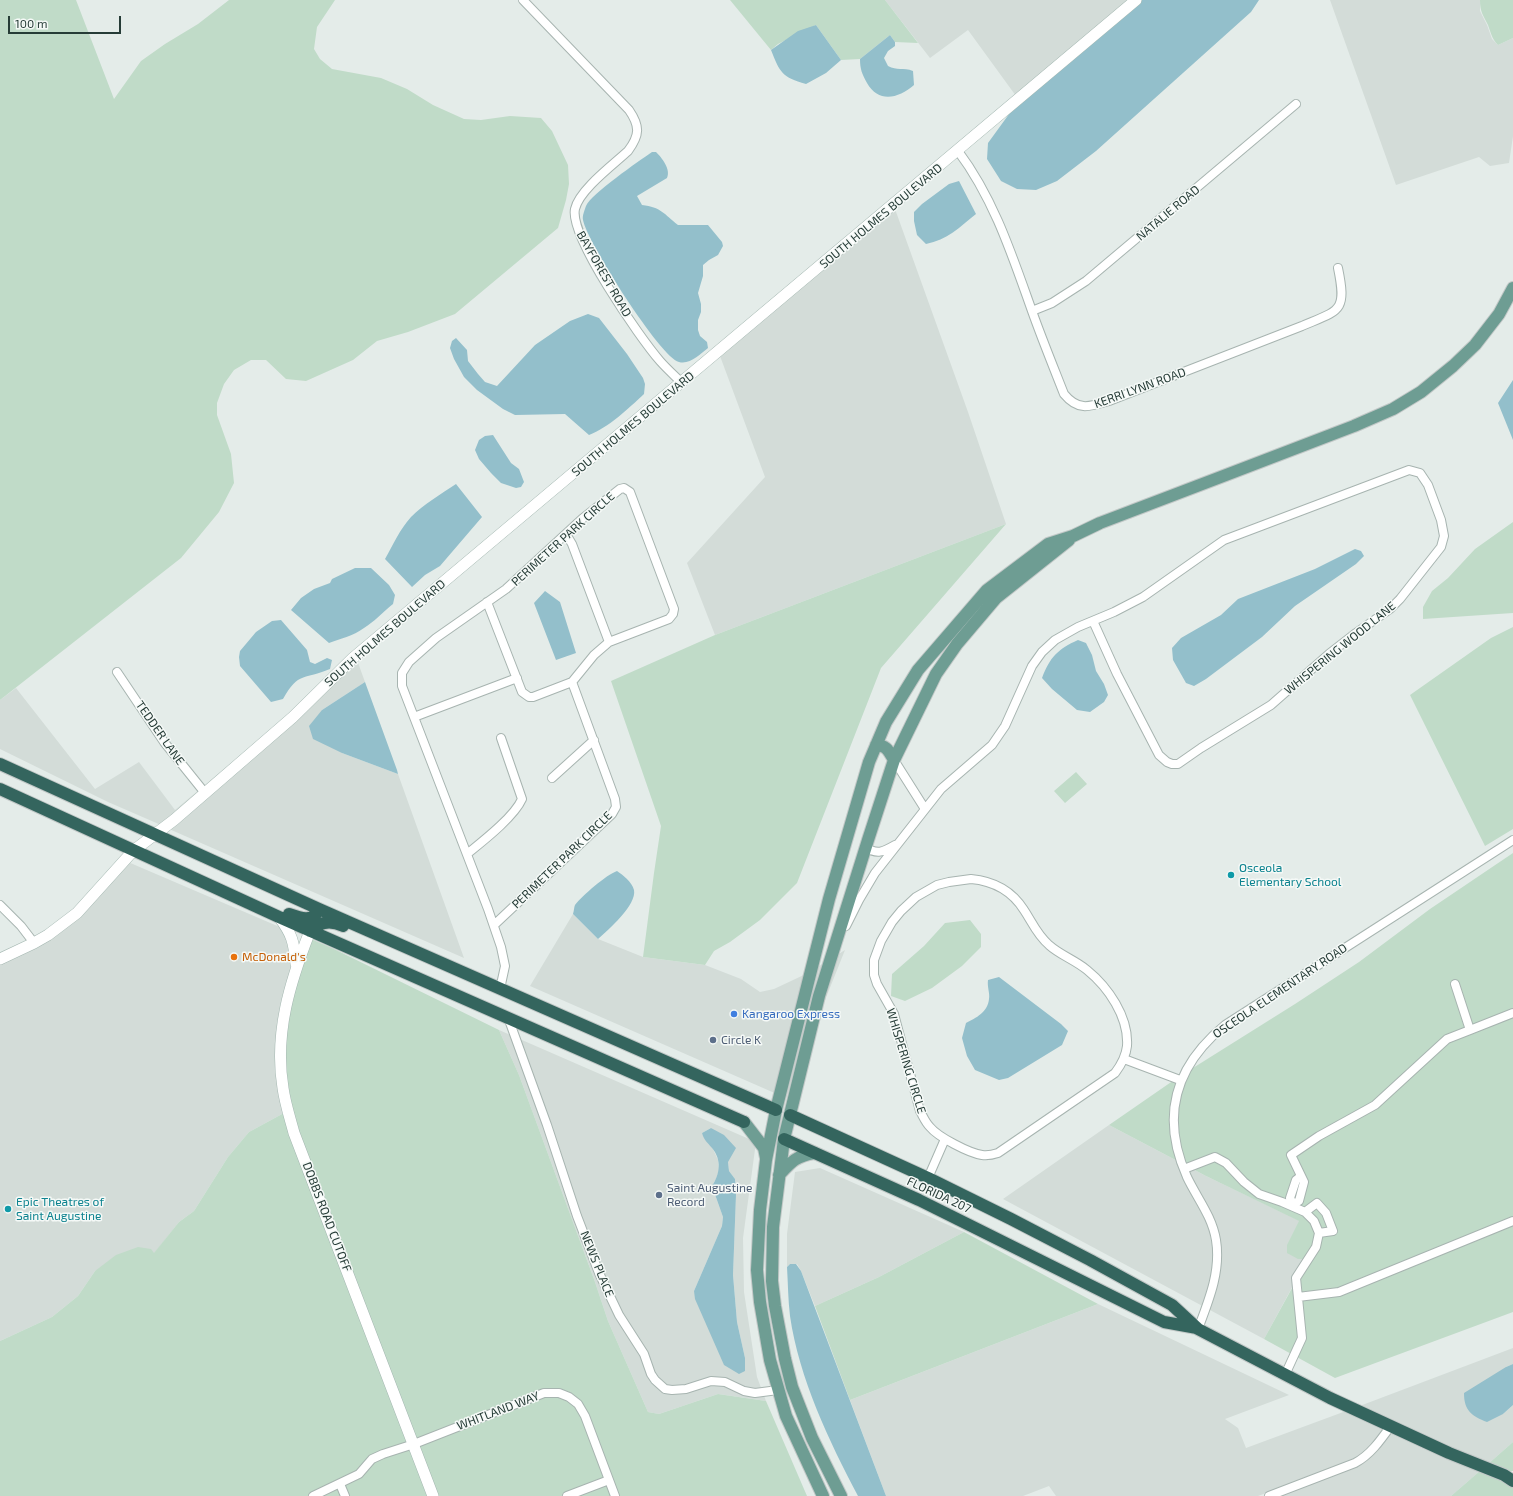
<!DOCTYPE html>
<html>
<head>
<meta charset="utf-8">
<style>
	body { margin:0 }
	#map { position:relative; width:1513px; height:1496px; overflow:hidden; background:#e4ece9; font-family:"Exo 2",sans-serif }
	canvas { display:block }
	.scale { position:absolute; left:8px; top:16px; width:113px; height:18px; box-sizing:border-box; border:2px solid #263c37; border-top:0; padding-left:5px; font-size:12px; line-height:14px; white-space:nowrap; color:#263c37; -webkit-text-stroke:3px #f5f9f7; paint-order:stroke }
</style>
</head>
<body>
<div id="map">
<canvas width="1513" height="1496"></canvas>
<div class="scale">100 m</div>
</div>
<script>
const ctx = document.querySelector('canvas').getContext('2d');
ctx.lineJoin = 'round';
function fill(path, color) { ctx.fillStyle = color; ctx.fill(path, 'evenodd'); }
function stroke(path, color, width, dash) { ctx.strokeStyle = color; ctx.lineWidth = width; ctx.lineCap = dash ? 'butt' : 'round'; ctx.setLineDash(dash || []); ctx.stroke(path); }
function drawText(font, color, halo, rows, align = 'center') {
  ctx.font = font + ' "Exo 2",sans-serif'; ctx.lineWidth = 3; ctx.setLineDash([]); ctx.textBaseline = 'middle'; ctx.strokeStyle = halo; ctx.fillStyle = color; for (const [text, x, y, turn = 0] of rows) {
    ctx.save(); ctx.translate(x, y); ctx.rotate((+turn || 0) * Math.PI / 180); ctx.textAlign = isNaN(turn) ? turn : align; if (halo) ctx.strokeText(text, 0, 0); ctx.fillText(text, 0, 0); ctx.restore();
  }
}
const built = new Path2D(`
	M885,0H1130L1016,96L968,30L930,58Z
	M1330,0H1480V11L1487,25L1492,39L1498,45L1513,38V136L1509,163L1490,166L1479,157L1396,185Z
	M895,209L968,412L1006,524L715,635L687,563L765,477L720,356Z
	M357,660L365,682L322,710L342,753L398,774L464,958L169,829Z
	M16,688L95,789L139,762L175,810L269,731L161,825L108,802L0,749V700Z
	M128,862L282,928L288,941L292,966L280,1006L277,1034L284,1113L249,1132L228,1157L194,1211L179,1222L154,1254L95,1271L78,1296L52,1317L0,1341V963L36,947Z
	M573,914L598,939L643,957L705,965L741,979L760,992L774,989L808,973L845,950L786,1098L530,986Z
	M499,1030L756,1142L743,1238L744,1292L757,1377L766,1401L718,1394L659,1414L648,1412L608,1321L595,1282L519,1075ZM711,1128L728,1162L729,1171L735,1179L736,1195L733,1275L737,1322L745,1358V1371L694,1291L722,1226L723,1217L712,1186L717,1177L719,1169L718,1160L713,1149L702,1133Z
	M1109,1125L1206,1176L1300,1221L1308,1258L1264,1339L1003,1199Z
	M820,1168L964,1232L879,1277L815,1306L801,1271L797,1264H790L787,1267V1234L795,1172Z
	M1098,1304L1289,1395L1225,1419L1238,1428L1246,1448L1346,1411L1384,1428L1376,1439L1360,1456L1353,1460L1258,1496H1056L1049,1486L1023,1496H886L850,1400Z
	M1513,1348V1364L1506,1367L1503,1414L1513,1405V1442L1488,1464L1357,1407Z
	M1391,1432L1481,1470L1451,1496H1279L1365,1462L1383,1444Z`);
const green = new Path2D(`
	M0,0H76L114,99L141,61L165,44L198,24L229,0H335L317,27L314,49L320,59L332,69L381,78L407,89L433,105L464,119L481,120L510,116L541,118L552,131L568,165L569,184L566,200L558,228L455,314L408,332L377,341L353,360L306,381L286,379L266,360H251L234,370L224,384L217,403V415L231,454L234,483L219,512L181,558L0,700Z
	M730,0H885L918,43L895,42L890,35L860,59L841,60L816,25L778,44L771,50Z
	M1480,0H1513V38L1498,45C1492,39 1491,33 1488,25C1483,15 1480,12 1480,0Z
	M1513,522V613L1423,619V607L1432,591L1448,578L1475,549Z
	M1006,524L881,668L797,883L760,920L730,942L714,951L705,965L643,957L654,873L661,826L611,681L715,635Z
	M1513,627V829L1485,846L1410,695L1491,638Z
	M1076,772L1087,784L1065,803L1054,791Z
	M1513,853V1312L1335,1378L1264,1339L1308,1259H1298L1287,1253V1245L1299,1221L1206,1176L1109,1125L1177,1078L1295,1004L1359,962L1430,909Z
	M970,920L981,934V947L962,966L932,988L905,1001L891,996L892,974L924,946L945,923Z
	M311,939L332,948L499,1030L519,1075L595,1282L608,1321L648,1412L659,1414L718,1394L766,1401L807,1496H438L299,1131L287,1087L285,1059L289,1007Z
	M284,1113L429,1496H0V1341L52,1317L78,1296L95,1271L116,1255L138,1247L151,1249L154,1253L179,1222L194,1211L228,1157L249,1132Z
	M964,1232L1098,1304L850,1400L815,1306L879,1277Z
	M1513,1442V1471H1506L1488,1464Z
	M1481,1470L1513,1486V1496H1451Z`);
const water = new Path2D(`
	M1142,0H1259L1251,12L1096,151L1057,181L1036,190L1017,189L1001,181L987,159L988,143L1012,110Z
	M816,25L841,60L826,73L806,84C782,77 780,73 771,50L798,31Z
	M890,35L895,42V46L888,51L884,58L888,66C897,71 903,67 913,71L914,85C899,98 879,104 867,83C862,74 860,69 860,59Z
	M652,152H656C662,158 671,169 667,178L637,196L642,205C661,207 664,214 678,225H708L722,242L723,246L718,255L709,260L703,265V276L698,293L701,304V312L698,320V330L700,336L707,342L708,348C700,354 690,365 679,362C661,358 587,242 583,220C582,216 585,209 586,206C591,194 639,161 652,152Z
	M959,181L976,214C960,227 947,240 926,244L917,235L914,221V212L922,204L949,184Z
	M588,314L599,318L627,354L643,378L645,384L644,394C629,408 608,428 589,435L565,414L515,415L503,409L477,390L464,377L454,359L450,348L452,341L456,338L467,350L468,361L478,374L485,382L497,386L535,345L570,321Z
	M1513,380V440L1498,403Z
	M493,435L511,463L519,469L524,482L521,487L516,488L501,483L491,473L479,459L475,450L479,440L485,436Z
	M456,484L482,517L440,566L425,575L412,587L385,559C393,545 400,529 411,517C424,504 441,494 456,484Z
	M1355,549L1361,551L1364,556L1356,564L1295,606L1262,637L1206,679L1194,686L1186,683L1173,660L1172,648L1181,638L1221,615L1238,599L1315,569Z
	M355,568H371L389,585L395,595L393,604C383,612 374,622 364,628C353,636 340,639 329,643L291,610L301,598L314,589L330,583L332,579Z
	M545,591L560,602L576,653L556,660L534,603Z
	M281,620L307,650L310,662L315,664L327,658L332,660L330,669C304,680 299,671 283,699L271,702L240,666L239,657L240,651L256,632L272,621Z
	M1078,640L1086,643L1092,655L1096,671L1104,684L1108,695L1104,702L1090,712L1077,710L1052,689L1042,678C1050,657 1058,649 1078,640Z
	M365,682L397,770L398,774L342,753L313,739L309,726L322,710Z
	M617,871C623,875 632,882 634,890C637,905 608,930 598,939L573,914C574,911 574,907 575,905C583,895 606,875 617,871Z
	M999,977L1061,1024L1068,1031L1062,1045L1008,1078L999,1080L975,1070L967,1056L962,1038L966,1023C976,1018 988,1012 989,999C990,993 987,987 988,980Z
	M711,1128L724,1135L736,1148L728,1162L729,1171L735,1179L736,1195L733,1275L737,1322L745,1358V1371L739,1374L724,1365L695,1299L694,1291L722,1226L723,1217L712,1186C720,1174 722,1160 712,1148C707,1142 704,1140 702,1133Z
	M790,1264H796L801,1271L886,1496H858C829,1441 799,1378 790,1316C788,1300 788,1283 787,1267Z
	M1513,1364V1405L1503,1414L1487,1422C1472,1416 1464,1411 1464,1393L1506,1367Z`);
const street = new Path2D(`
	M523,0L629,110C640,126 640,135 628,151C614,164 579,190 575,209C569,236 640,338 660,361C667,369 675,376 682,383
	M958,151C994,199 1012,255 1032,311C1042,339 1053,366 1064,394C1078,411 1089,407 1109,401L1302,326C1340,310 1347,312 1338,268
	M1032,311L1052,303L1086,281L1296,104
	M566,534L572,544L609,642
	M487,602L522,692L529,697H533L572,682L594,655L609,642L669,619L673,614L674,609L630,492L624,488L620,489L582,519L506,589L436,638L409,662L402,673V686L488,909L501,947L505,966L500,989
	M117,672L164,742L205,793
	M414,717L517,678
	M894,760L925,809
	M552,778L594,740
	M865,847C877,855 883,852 895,845
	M467,854C483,841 514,817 522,799L501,738
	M971,879C993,881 1012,891 1024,910C1032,922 1037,935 1049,945C1060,955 1075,960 1087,970C1108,987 1129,1017 1127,1046C1126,1056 1121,1065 1115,1073L998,1153C992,1155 988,1156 982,1155C969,1153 938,1137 930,1127C925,1122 923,1116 920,1111L894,1014L877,984L874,975V960L881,941L892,922L901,911L916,897L937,885L949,882Z
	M0,905L21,926L34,943
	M494,925L612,814L616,807L615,799L572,682
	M846,926L859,900L875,873L941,789L992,745L1005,726L1032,666L1042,652L1055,640L1078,627L1114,612L1143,597L1224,540L1409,470L1420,473L1428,485L1441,520L1444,536L1441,547L1400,599L1390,609L1356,633L1329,654L1271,705L1201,748L1178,764H1172L1167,762L1159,755L1117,674L1093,621
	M1455,984L1470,1030L1513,1013
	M509,1020L547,1125L577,1216L599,1273L619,1315L644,1354L651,1374L655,1380L665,1389L672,1390L686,1389L711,1381L725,1382L744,1391L755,1393L778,1390
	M1124,1059L1180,1080
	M1184,1169L1215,1157L1226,1163L1244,1182L1259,1194L1282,1202L1305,1212L1314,1221L1319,1233L1316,1247L1296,1278L1302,1338L1285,1375
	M928,1178L945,1139
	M1293,1204L1290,1198L1296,1180L1301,1176
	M1292,1206L1293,1204L1299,1201L1304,1182L1291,1155L1319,1136L1375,1105L1447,1039L1470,1030
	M1305,1212L1317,1203L1326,1213L1333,1231L1319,1233
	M1298,1297L1339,1292L1513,1221
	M1198,1329C1209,1300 1221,1271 1216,1240C1212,1216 1197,1198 1187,1177C1160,1116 1175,1066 1225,1025L1513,840
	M340,1484L345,1496
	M313,1496L359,1474L372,1459L383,1454L414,1444L544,1393H559L569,1397L578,1404L585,1416L615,1496
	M567,1496L609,1480
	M1269,1496L1355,1463C1370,1455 1380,1441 1390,1427`);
const secondary = new Path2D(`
	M279,917C292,934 294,942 296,964
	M310,931C290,982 274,1033 283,1088C285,1103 290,1118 294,1133L433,1496
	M0,959L34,943L48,935L77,913L133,851L174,820L293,717L353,658L1136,0`);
const primary = new Path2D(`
	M876,745C887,745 889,752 894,760
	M744,1122L764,1148L766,1158
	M779,1175C791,1162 796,1156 814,1153
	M823,1496L786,1416L770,1360L760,1302L757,1270L760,1210L766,1160L776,1110L829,899L869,762L886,722L918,670L987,590L1048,544L1073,536L1100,523L1226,475L1354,426L1393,409L1421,392L1453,366L1475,345L1499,314L1513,288
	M841,1496L812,1438L792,1387L785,1359L775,1306L772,1281L773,1227L784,1139L819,996L868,840L894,760L936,674L957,644L996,598L1069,540`);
const highway = new Path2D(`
	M0,764L319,909L776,1110
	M0,789L279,917L744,1122
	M289,914C300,918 313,923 319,909
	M310,931C320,921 331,920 343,926
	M790,1115L928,1178L1011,1219L1090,1260L1172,1305L1198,1329L1330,1398L1449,1453L1504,1475L1513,1481
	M784,1139L919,1200L1164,1322L1197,1328`);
const markers = [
	[1231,875,4,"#0f9aa8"],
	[234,957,4,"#e8710a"],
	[734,1014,4,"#3f7fe0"],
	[713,1040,4,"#5c6f8a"],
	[659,1195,4,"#5c6f8a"],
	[8,1209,4,"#0f9aa8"]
];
const streetNames = [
	["NATALIE ROAD",1168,213,-40],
	["SOUTH HOLMES BOULEVARD",881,216,-40],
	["BAYFOREST ROAD",604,274,60],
	["KERRI LYNN ROAD",1140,388,-20],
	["SOUTH HOLMES BOULEVARD",633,424,-40],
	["PERIMETER PARK CIRCLE",563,539,-42],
	["SOUTH HOLMES BOULEVARD",385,633,-41],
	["WHISPERING WOOD LANE",1340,648,-39],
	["TEDDER LANE",160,733,55],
	["PERIMETER PARK CIRCLE",562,860,-44],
	["OSCEOLA ELEMENTARY ROAD",1280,991,-34],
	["WHISPERING CIRCLE",906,1061,73],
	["FLORIDA 207",939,1195,25],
	["DOBBS ROAD CUTOFF",327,1217,69],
	["NEWS PLACE",597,1264,68],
	["WHITLAND WAY",498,1411,-21]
];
const cultureNames = [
	["Osceola",1239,868],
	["Elementary School",1239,882],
	["Epic Theatres of",16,1202],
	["Saint Augustine",16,1216]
];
const foodNames = [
	["McDonald's",242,957]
];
const shopNames = [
	["Kangaroo Express",742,1014]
];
const serviceNames = [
	["Circle K",721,1040],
	["Saint Augustine",667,1188],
	["Record",667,1202]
];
fill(built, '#d3dcd8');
fill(green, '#c0dbc8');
fill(water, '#93bfcb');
stroke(street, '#a7b4b0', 10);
stroke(secondary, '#a4b7b1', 12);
stroke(primary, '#c2c8c7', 14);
stroke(highway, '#c2c8c7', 14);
stroke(street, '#fff', 8);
stroke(secondary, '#fff', 11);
stroke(primary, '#6e9d93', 12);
stroke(highway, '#34655e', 12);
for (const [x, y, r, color] of markers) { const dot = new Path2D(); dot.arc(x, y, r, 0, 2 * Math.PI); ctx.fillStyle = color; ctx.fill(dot); stroke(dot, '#f5f9f7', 1.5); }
drawText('12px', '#263c37', '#f5f9f7', streetNames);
drawText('12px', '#0d838f', '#f5f9f7', cultureNames, 'left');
drawText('12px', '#c56008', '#f5f9f7', foodNames, 'left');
drawText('12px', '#366cbe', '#f5f9f7', shopNames, 'left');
drawText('12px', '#4e5e75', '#f5f9f7', serviceNames, 'left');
</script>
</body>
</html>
